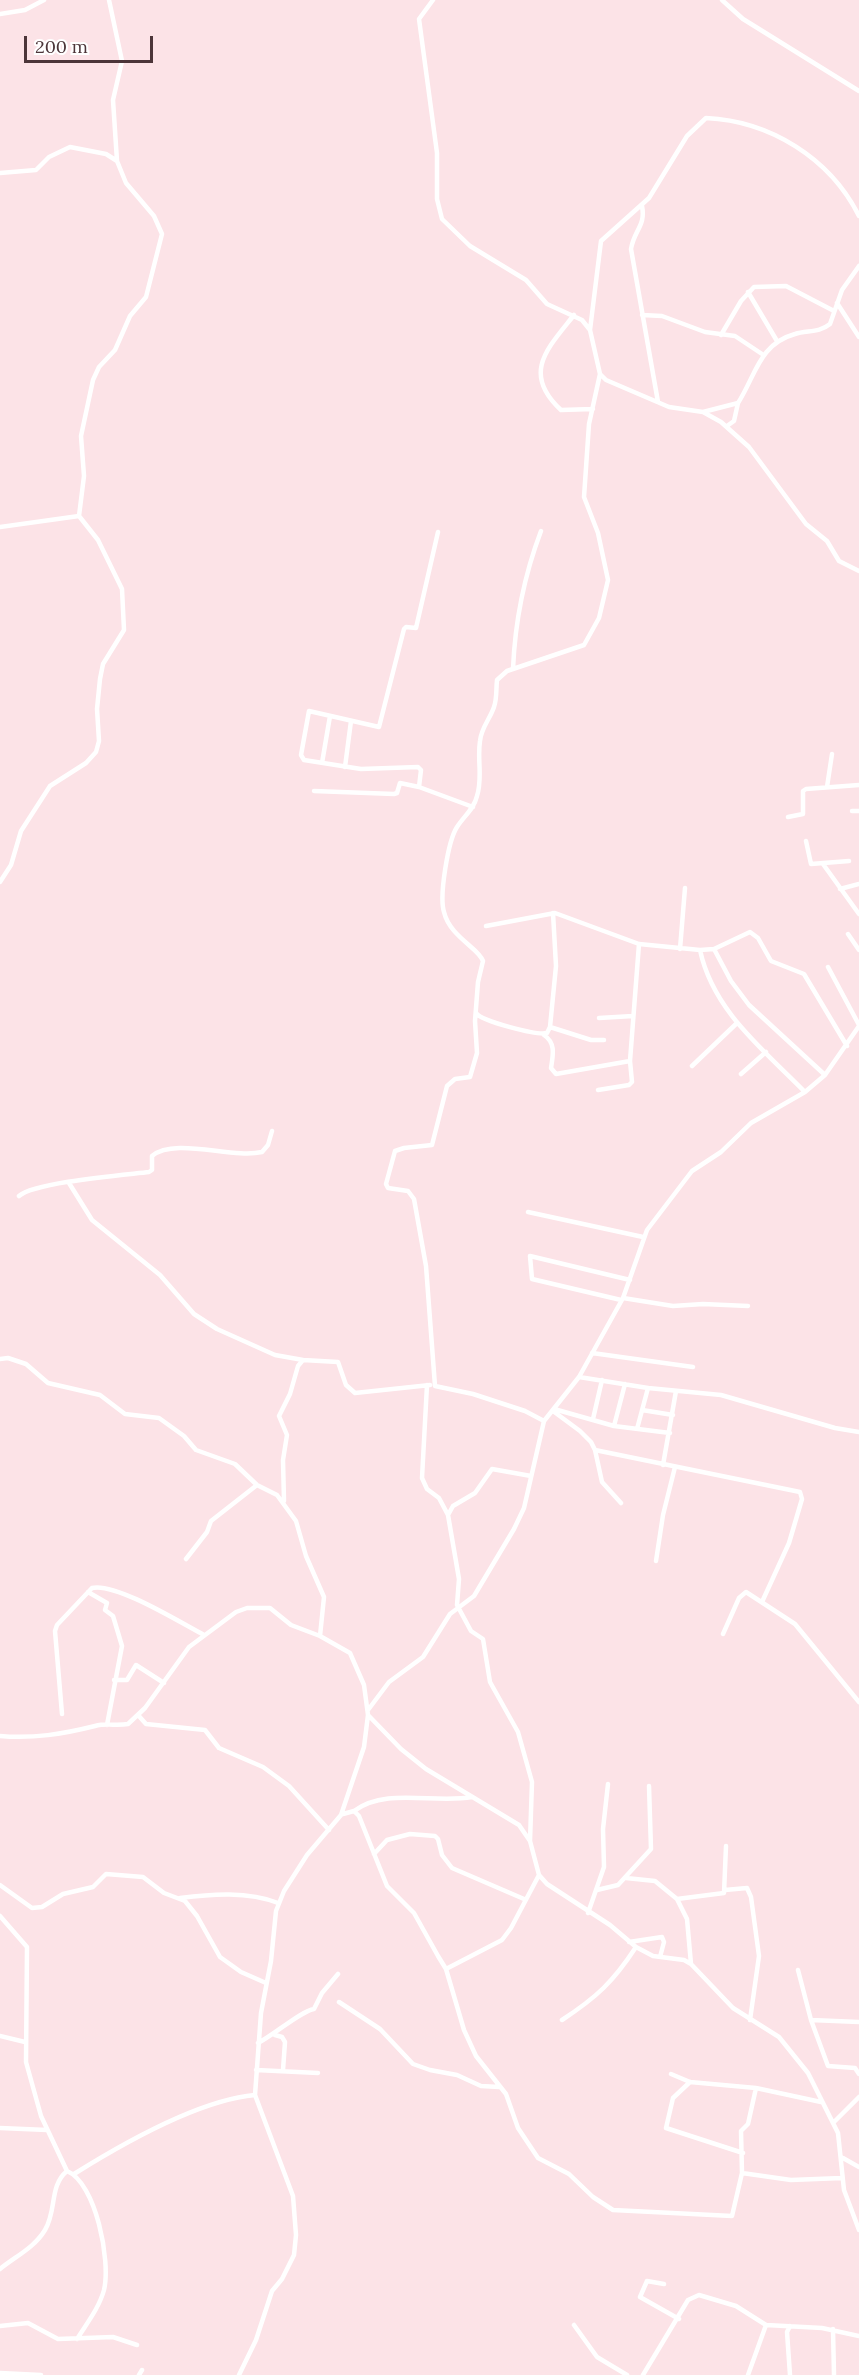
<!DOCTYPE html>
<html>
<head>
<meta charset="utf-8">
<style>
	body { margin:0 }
	#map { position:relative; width:859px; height:2375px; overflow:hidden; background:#fce3e7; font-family:Lora,serif }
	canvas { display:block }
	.scale { position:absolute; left:24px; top:36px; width:129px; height:27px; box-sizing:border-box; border:3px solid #4c3539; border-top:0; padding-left:8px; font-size:18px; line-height:21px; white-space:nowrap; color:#4c3539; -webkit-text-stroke:4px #fff; paint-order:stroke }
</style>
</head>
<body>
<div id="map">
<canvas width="859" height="2375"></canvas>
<div class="scale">200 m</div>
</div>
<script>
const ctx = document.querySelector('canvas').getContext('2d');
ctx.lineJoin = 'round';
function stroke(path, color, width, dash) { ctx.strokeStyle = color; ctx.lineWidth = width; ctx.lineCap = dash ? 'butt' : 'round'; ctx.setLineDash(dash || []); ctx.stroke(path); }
const minor = new Path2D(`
	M433,0L419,19L437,153V199L442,219L470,246L526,280L547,304L582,320L590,330L600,374L606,380L669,407L703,412L721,422L749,447L806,524L827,541L839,561L859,571
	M722,0L743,19L859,91
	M0,14L25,10L44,0
	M0,173L36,170L49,157L70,147L106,154L117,161
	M642,206C646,226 634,230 631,249L658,402
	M748,292L777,341
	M837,303L859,337
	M574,315C548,348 521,373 561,410L593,409
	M642,315L662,316L705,332L735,336L762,354
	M590,330L601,241L649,198L687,136L706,118C770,121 830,158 859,216
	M721,335L741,301L754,287L786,286L834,311
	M703,412L738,403C756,375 759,344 795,334C807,330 819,333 830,324L842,290L859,266
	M727,426L734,421L738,403
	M0,527L79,516L84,476L81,436L93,380L99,367L115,350L130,316L146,297L162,234L154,216L126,183L117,161L113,100L122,61L109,0
	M513,669C515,621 524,576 541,531
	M322,763L330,716
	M345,767L351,721
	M419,787L421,770L418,767L361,769L304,760L301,755L309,711L379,727L404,629L406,627L416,628L438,532
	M827,787L832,754
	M314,791L394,794L397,793L400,783L419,787L473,807
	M852,811H859
	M788,817L803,814V791L806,789L859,785
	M806,841L811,864L849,861
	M823,864L859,914
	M0,882L11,865L21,831L50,786L86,763L96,752L99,741L97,709L100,679L103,664L124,630L122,589L98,540L79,516
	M840,889L859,884
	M486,926L555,913L639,944L700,950L714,949L750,932L758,938L771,961L804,974L847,1046
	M848,934L859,950
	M680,949L685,888
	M714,949L731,981L749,1005L825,1075
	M700,950C713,1011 764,1050 805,1092
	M828,967L859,1025
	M476,1013C481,1021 538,1036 547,1033L550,1027L556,966L553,913
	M599,1018L633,1016
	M550,1027L591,1040H604
	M544,1035C556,1043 553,1055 551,1068L556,1074L630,1061
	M692,1066L736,1024
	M741,1074L766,1052
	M598,1090L629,1085L632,1082L630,1061L639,944
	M69,1183L92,1220L160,1275L194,1314L217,1329L275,1355L303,1360
	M19,1196C35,1182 124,1175 149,1172L152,1170V1156C175,1137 232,1159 262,1152L268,1145L272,1131
	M528,1212L643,1237
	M623,1298L673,1306L703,1304L748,1306
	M621,1300L532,1279L530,1256L630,1280
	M592,1353L693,1367
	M0,1359L8,1358L26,1364L48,1383L100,1395L125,1414L159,1418L184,1436L196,1450L235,1464L257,1485L277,1495L296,1521L306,1556L324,1597L320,1636
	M579,1377L648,1388L721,1395L835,1428L859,1432
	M427,1385L422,1478L427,1489L439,1498L448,1515L459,1579L457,1605L471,1631L483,1639L490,1682L518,1732L532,1782L530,1841
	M554,1409L614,1426L670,1433
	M642,1410L673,1415
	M553,1411L580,1431L591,1442L595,1450L602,1482L621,1503
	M593,1419L602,1380
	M544,1421L525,1411L473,1394L435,1386L426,1266L414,1199L408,1191L388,1188L386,1184L395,1151L404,1148L432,1145L447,1086L455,1079L470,1077L477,1053L475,1021L478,982L483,961C479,948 450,937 444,912C439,896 448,841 457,827C464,816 474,809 477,796C483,778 477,760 480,741C481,728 490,719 494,707C497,699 496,689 497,680L507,671L584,645L599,618L608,580L598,533L584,497L589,424L600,374
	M614,1426L625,1384
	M637,1429L648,1388
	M595,1450L800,1492L802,1499L789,1543L762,1602
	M663,1465L676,1391
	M284,1501L283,1460L287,1435L279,1416L290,1394L298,1366L303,1360L338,1362L346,1385L355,1393L430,1385
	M448,1515L453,1506L475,1493L492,1469L531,1476
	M186,1559L207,1532L211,1521L257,1485
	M656,1561L663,1515L675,1467
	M88,1592L107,1603L105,1610L113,1616L122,1646L107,1725
	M723,1634L739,1598L746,1592L795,1624L859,1702
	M114,1680H127L136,1665L164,1683
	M368,1710L389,1682L423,1657L450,1614L474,1596L514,1529L524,1508L544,1421L579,1377L623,1298L647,1230L692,1171L721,1152L751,1123L805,1092L825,1075L859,1026
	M62,1714L55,1631L57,1625L92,1588C115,1582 181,1623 204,1635
	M138,1715L146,1724L205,1730L219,1748L263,1767L289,1786L329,1830
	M368,1715L401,1749L426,1769L519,1825L530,1841L539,1875L547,1884L610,1925L636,1947L653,1956L684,1960L691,1964L733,2008L779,2037L808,2073L838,2133L844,2190L859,2230
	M0,1736C33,1739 63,1734 95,1726C106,1723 117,1726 128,1724L145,1708L189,1647L236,1612L247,1608H270L291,1625L320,1636L350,1653L364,1685L368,1715L364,1747L341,1815L307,1855L284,1891L276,1911L271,1961L261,2013L255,2095L293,2196L296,2235L294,2255L282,2279L272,2291L256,2340L239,2375
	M354,1811C386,1787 434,1804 472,1797
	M343,1814L354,1811L359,1816L387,1886L414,1913L438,1956L446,1969L464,2030L476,2056L506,2094L518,2128L538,2158L569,2174L593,2197L613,2210L732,2216L742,2173L741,2131L748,2124L756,2088
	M374,1854L387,1840L410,1834L435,1836L438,1839L442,1855L452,1868L524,1899
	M626,1878L655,1881L677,1899L687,1919L691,1964
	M0,1885L32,1908L42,1907L63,1894L93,1887L106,1874L143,1877L164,1893L185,1901L197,1916L220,1957L241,1972L266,1983
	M597,1890L618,1885L651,1849L649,1786
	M725,1890L747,1888L751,1897L759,1956L750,2020
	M180,1898C211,1894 248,1891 278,1903
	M677,1899L724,1893L726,1846
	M588,1913L604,1867L603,1829L608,1784
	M0,1916L27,1947L26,2062L41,2116L67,2171C96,2183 111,2261 104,2290C99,2308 87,2323 77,2339
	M629,1942L662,1937L664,1942L660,1957
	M446,1969L502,1940L511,1928L539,1875
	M798,1970L811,2020L828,2066L855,2068L859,2074
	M339,2002L380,2029L413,2064L430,2070L457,2075L481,2086L499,2087
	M562,2020C597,1997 613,1982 636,1947
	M811,2020L859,2022
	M275,2035L282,2037L285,2042L283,2070
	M0,2036L25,2042
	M258,2043C274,2035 301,2011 314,2009L322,1993L338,1974
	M256,2070L318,2073
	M671,2074L690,2082L756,2088L821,2102
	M690,2082L673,2098L666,2128L743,2153
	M834,2122L859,2097
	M0,2128L47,2130
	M843,2158L859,2167
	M742,2173L791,2180L842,2178
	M74,2174C122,2144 199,2100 255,2095
	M0,2269C16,2256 34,2248 45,2230C57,2210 49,2186 67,2171
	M664,2284L647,2281L640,2297L679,2319
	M574,2325L597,2357L627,2375
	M0,2326L28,2323L58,2339L113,2337L137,2345
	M833,2329L834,2375
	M0,2373L41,2375
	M139,2375L142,2370
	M643,2375L688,2300L699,2295L736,2306L766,2325L822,2328L859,2336
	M748,2375L766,2325
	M790,2375L787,2332L790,2326`);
stroke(minor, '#fff', 4.5);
</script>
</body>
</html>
